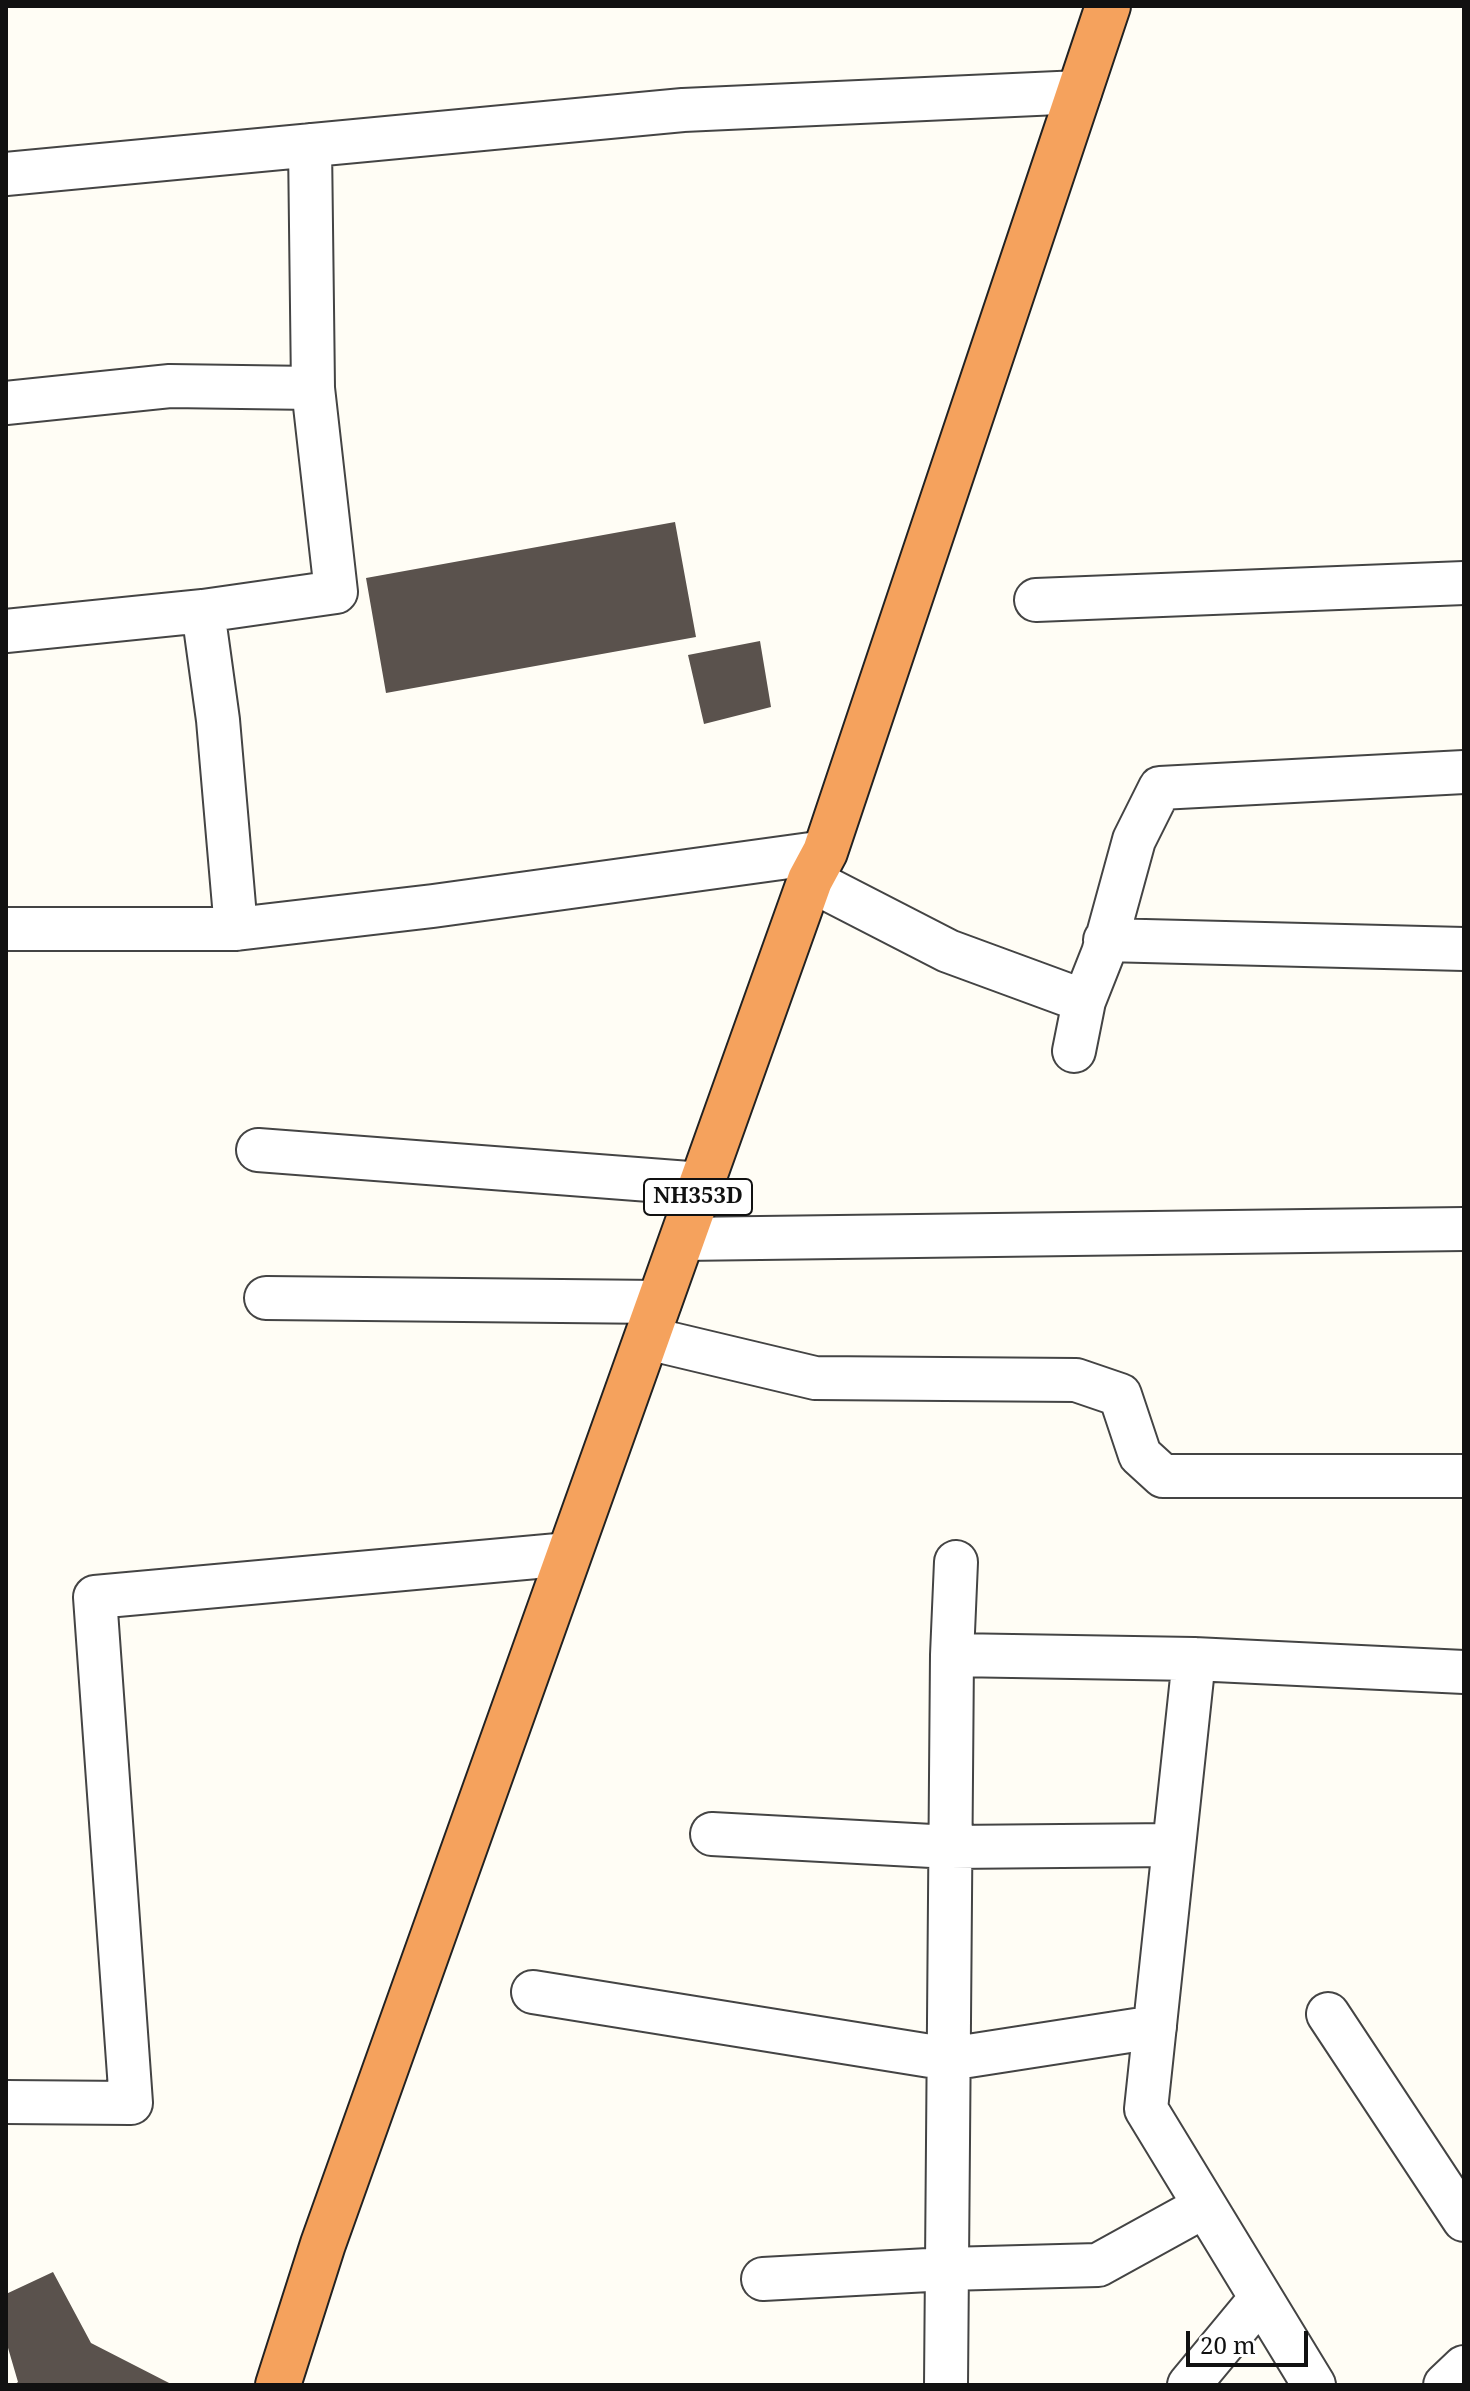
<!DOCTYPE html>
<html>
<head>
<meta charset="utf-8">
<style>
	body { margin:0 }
	#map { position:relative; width:1470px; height:2391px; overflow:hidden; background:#fffdf5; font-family:"Noto Serif",serif }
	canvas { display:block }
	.frame { position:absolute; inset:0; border:8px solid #111; pointer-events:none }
	.scale { position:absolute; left:1186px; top:2331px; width:122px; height:36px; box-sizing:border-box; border:4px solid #111; border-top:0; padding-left:10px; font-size:24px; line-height:28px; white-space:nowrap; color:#111; -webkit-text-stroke:6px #fff; paint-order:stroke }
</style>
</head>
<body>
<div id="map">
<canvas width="1470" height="2391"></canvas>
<div class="frame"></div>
<div class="scale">20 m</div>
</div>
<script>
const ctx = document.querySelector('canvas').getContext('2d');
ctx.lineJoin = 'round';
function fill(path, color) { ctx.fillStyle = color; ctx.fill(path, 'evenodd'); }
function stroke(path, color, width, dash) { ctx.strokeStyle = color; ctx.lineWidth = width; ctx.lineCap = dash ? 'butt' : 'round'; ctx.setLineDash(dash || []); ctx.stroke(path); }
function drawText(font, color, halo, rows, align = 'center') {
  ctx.font = font + ' "Noto Serif",serif'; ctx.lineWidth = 8; ctx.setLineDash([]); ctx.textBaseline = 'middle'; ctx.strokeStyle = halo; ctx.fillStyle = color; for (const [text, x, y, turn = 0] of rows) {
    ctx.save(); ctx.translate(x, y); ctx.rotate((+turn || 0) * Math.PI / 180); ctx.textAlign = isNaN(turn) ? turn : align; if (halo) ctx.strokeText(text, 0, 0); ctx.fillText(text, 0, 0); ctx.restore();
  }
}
const building = new Path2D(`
	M675,522L696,637L386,693L366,578Z
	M760,641L771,707L704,724L688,655Z
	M53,2272L91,2343L173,2385H14L18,2382L6,2341V2294Z`);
const minor = new Path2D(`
	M6,174L683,110L1080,92
	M6,403L170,386L313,388
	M1036,600L1464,583
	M203,611L218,720L236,929L433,906L825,852
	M6,631L203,611L336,592L313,388L310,145
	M810,880L948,951L1084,1001L1103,953L1134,840L1160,788L1464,772
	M6,929H236
	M1105,940L1464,949
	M1074,1051L1084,1001
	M258,1150L702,1184
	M682,1239L1464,1229
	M266,1298L660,1302
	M647,1338L815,1378L1076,1380L1120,1395L1140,1455L1163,1476H1464
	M952,1655L1194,1659L1464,1672
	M1194,1659L1146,2109L1314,2385
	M712,1834L950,1847L1174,1845
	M533,1992L949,2059L1155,2027
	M1328,2014L1464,2220
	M6,2102L131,2103L95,1597L569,1554
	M763,2279L947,2269L1098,2265L1205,2206
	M946,2385L952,1655L956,1562
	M1189,2385L1261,2298
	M1445,2385L1464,2367`);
const highway = new Path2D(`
	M278,2385L323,2244L810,880L825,852L1108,6`);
const shields = [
	[698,1197,108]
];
const shieldNames = [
	["NH353D",698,1197]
];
fill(building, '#5a524d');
stroke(minor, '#444', 46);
stroke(highway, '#222', 48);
stroke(minor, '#fff', 42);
stroke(highway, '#f5a25d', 44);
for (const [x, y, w] of shields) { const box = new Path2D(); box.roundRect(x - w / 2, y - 18, w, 36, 6); ctx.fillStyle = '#fff'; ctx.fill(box); stroke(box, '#111', 2); }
drawText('bold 22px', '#111', null, shieldNames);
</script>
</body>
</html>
